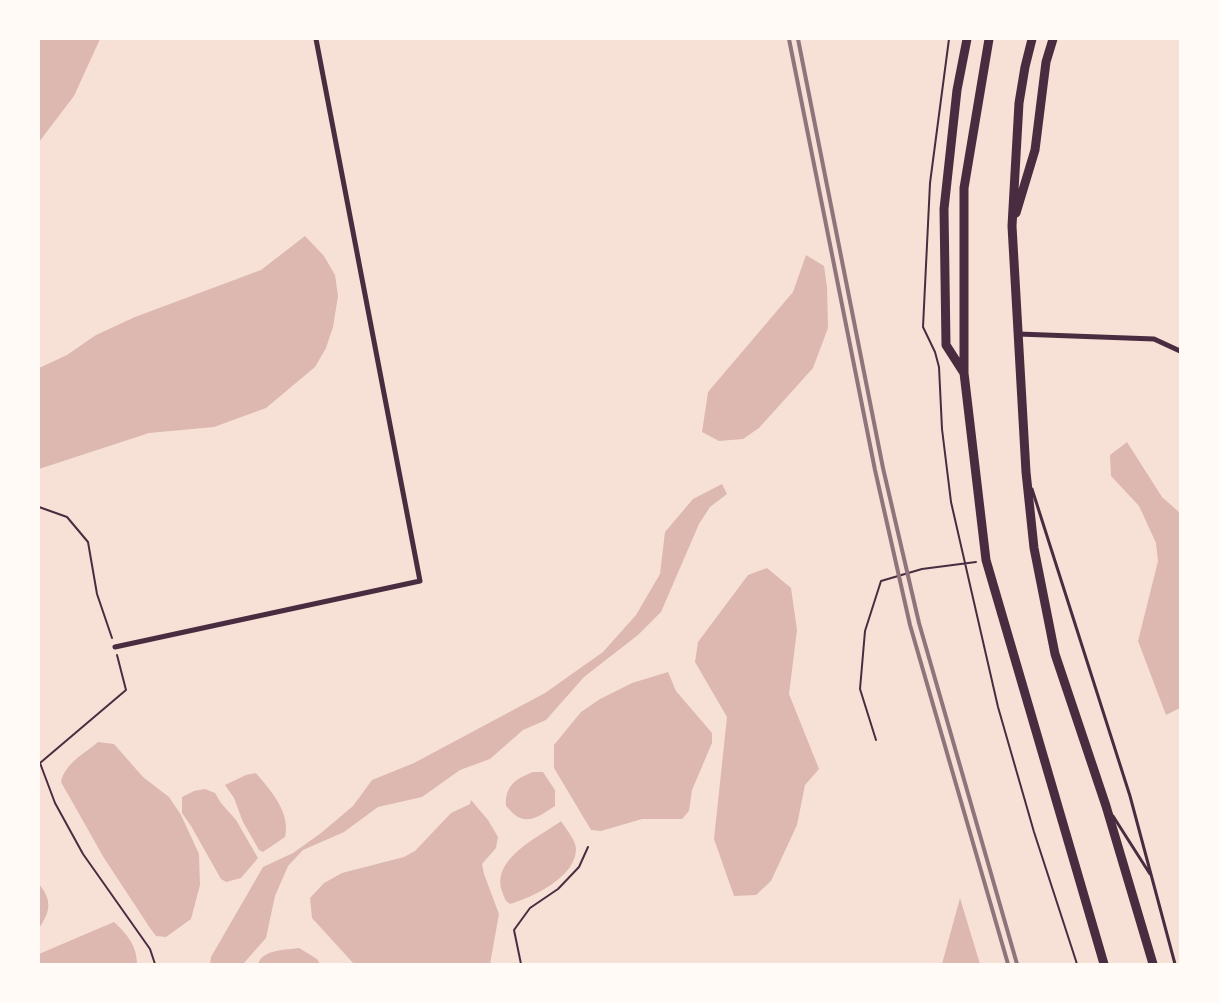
<!DOCTYPE html>
<html>
<head>
<meta charset="utf-8">
<style>
	body { margin:0 }
	#map { position:relative; width:1219px; height:1003px; overflow:hidden; background:#f7e1d7; font-family:Manrope,sans-serif }
	canvas { display:block }
	.frame { position:absolute; inset:0; border:40px solid #fffaf5; pointer-events:none }
</style>
</head>
<body>
<div id="map">
<canvas width="1219" height="1003"></canvas>
<div class="frame"></div>
</div>
<script>
const ctx = document.querySelector('canvas').getContext('2d');
ctx.lineJoin = 'round';
function fill(path, color) { ctx.fillStyle = color; ctx.fill(path, 'evenodd'); }
function stroke(path, color, width, dash) { ctx.strokeStyle = color; ctx.lineWidth = width; ctx.lineCap = dash ? 'butt' : 'round'; ctx.setLineDash(dash || []); ctx.stroke(path); }
const water = new Path2D(`
	M39,39H100L74,96L39,142Z
	M305,236L324,256L335,275L338,296L333,327L326,348L315,367L266,408L214,427L149,433L39,469V368L67,355L96,335L135,317L261,270Z
	M806,255L824,266L827,287L828,328L813,368L759,428L743,439L719,441L702,432L708,392L793,292Z
	M1127,442L1162,497L1180,513V708L1166,715L1138,641L1158,561L1156,543L1139,506L1111,476L1110,455Z
	M722,484L727,494L710,507L699,524L661,612L638,635L584,677L546,720L523,730L490,759L460,770L422,797L378,807L344,832L303,850L288,866L275,896L266,938L243,964H210L211,957L263,867L293,853L321,833L353,806L372,780L414,763L545,693L603,652L636,615L660,574L665,532L693,499Z
	M767,568L791,588L797,630L789,694L819,769L805,785L797,825L771,881L756,895L734,896L714,839L727,717L695,662L698,642L748,575Z
	M668,672L676,691L712,733V743L692,790L689,811L682,819H642L601,831L591,830L554,768V745L581,712L600,699L632,683Z
	M98,742L114,744L143,777L169,797L181,815L199,854L200,885L191,919L166,937L156,936L150,928L104,858L61,782C65,763 84,754 98,742Z
	M533,772H543L555,790V806C544,813 531,824 518,817C514,815 509,809 506,806C505,786 515,779 533,772Z
	M256,773C271,791 291,813 285,837L263,852L259,850L243,822L234,798L225,785L246,775Z
	M205,789L215,793L221,803L236,820L258,858L241,878L226,882L221,879L191,826L182,813V797L194,791Z
	M471,800L488,820L498,837L496,848L482,864L484,874L499,914L490,964H354L312,918L310,898L324,883L342,873L404,857L415,851L451,813L470,804Z
	M561,821C565,828 576,840 576,849C576,877 533,897 510,904C505,901 504,897 502,891C491,858 541,836 561,821Z
	M39,884C52,900 51,911 39,928Z
	M960,898L980,964H942Z
	M114,922C127,934 137,946 137,964H39V954Z
	M299,948L317,959L320,964H258C263,949 286,950 299,948Z`);
const path = new Path2D(`
	M949,39L930,183L923,327L935,352L939,367L942,429L951,502L998,707L1034,832L1077,964
	M39,507L67,517L88,542L97,594L112,638
	M117,655L126,690L40,763L55,803L83,854L150,949L155,964
	M876,740L860,689L865,631L881,581L922,569L976,562
	M521,964L514,930L530,908L558,889L579,867L588,847`);
const service = new Path2D(`
	M1032,489L1130,796L1175,964
	M1113,816L1150,874`);
const minor = new Path2D(`
	M1018,334L1154,339L1180,351
	M115,647L420,581L316,39`);
const secondary = new Path2D(`
	M989,39L964,188V373L986,560L1104,964
	M1032,39L1025,67L1019,103L1012,226L1026,472L1034,548L1055,654L1106,806L1153,964
	M1016,213L1035,150L1046,62L1053,39
	M964,373L946,345L944,209L957,90L967,39`);
const rail = new Path2D(`
	M789,39L875,470L910,625L1008,964
	M798,39L883,468L919,623L1017,964`);
fill(water, '#dcb8b0');
stroke(path, '#4a2c40', 2);
stroke(service, '#4a2c40', 3);
stroke(minor, '#4a2c40', 5);
stroke(secondary, '#4a2c40', 9);
stroke(rail, '#8f747c', 4);
</script>
</body>
</html>
